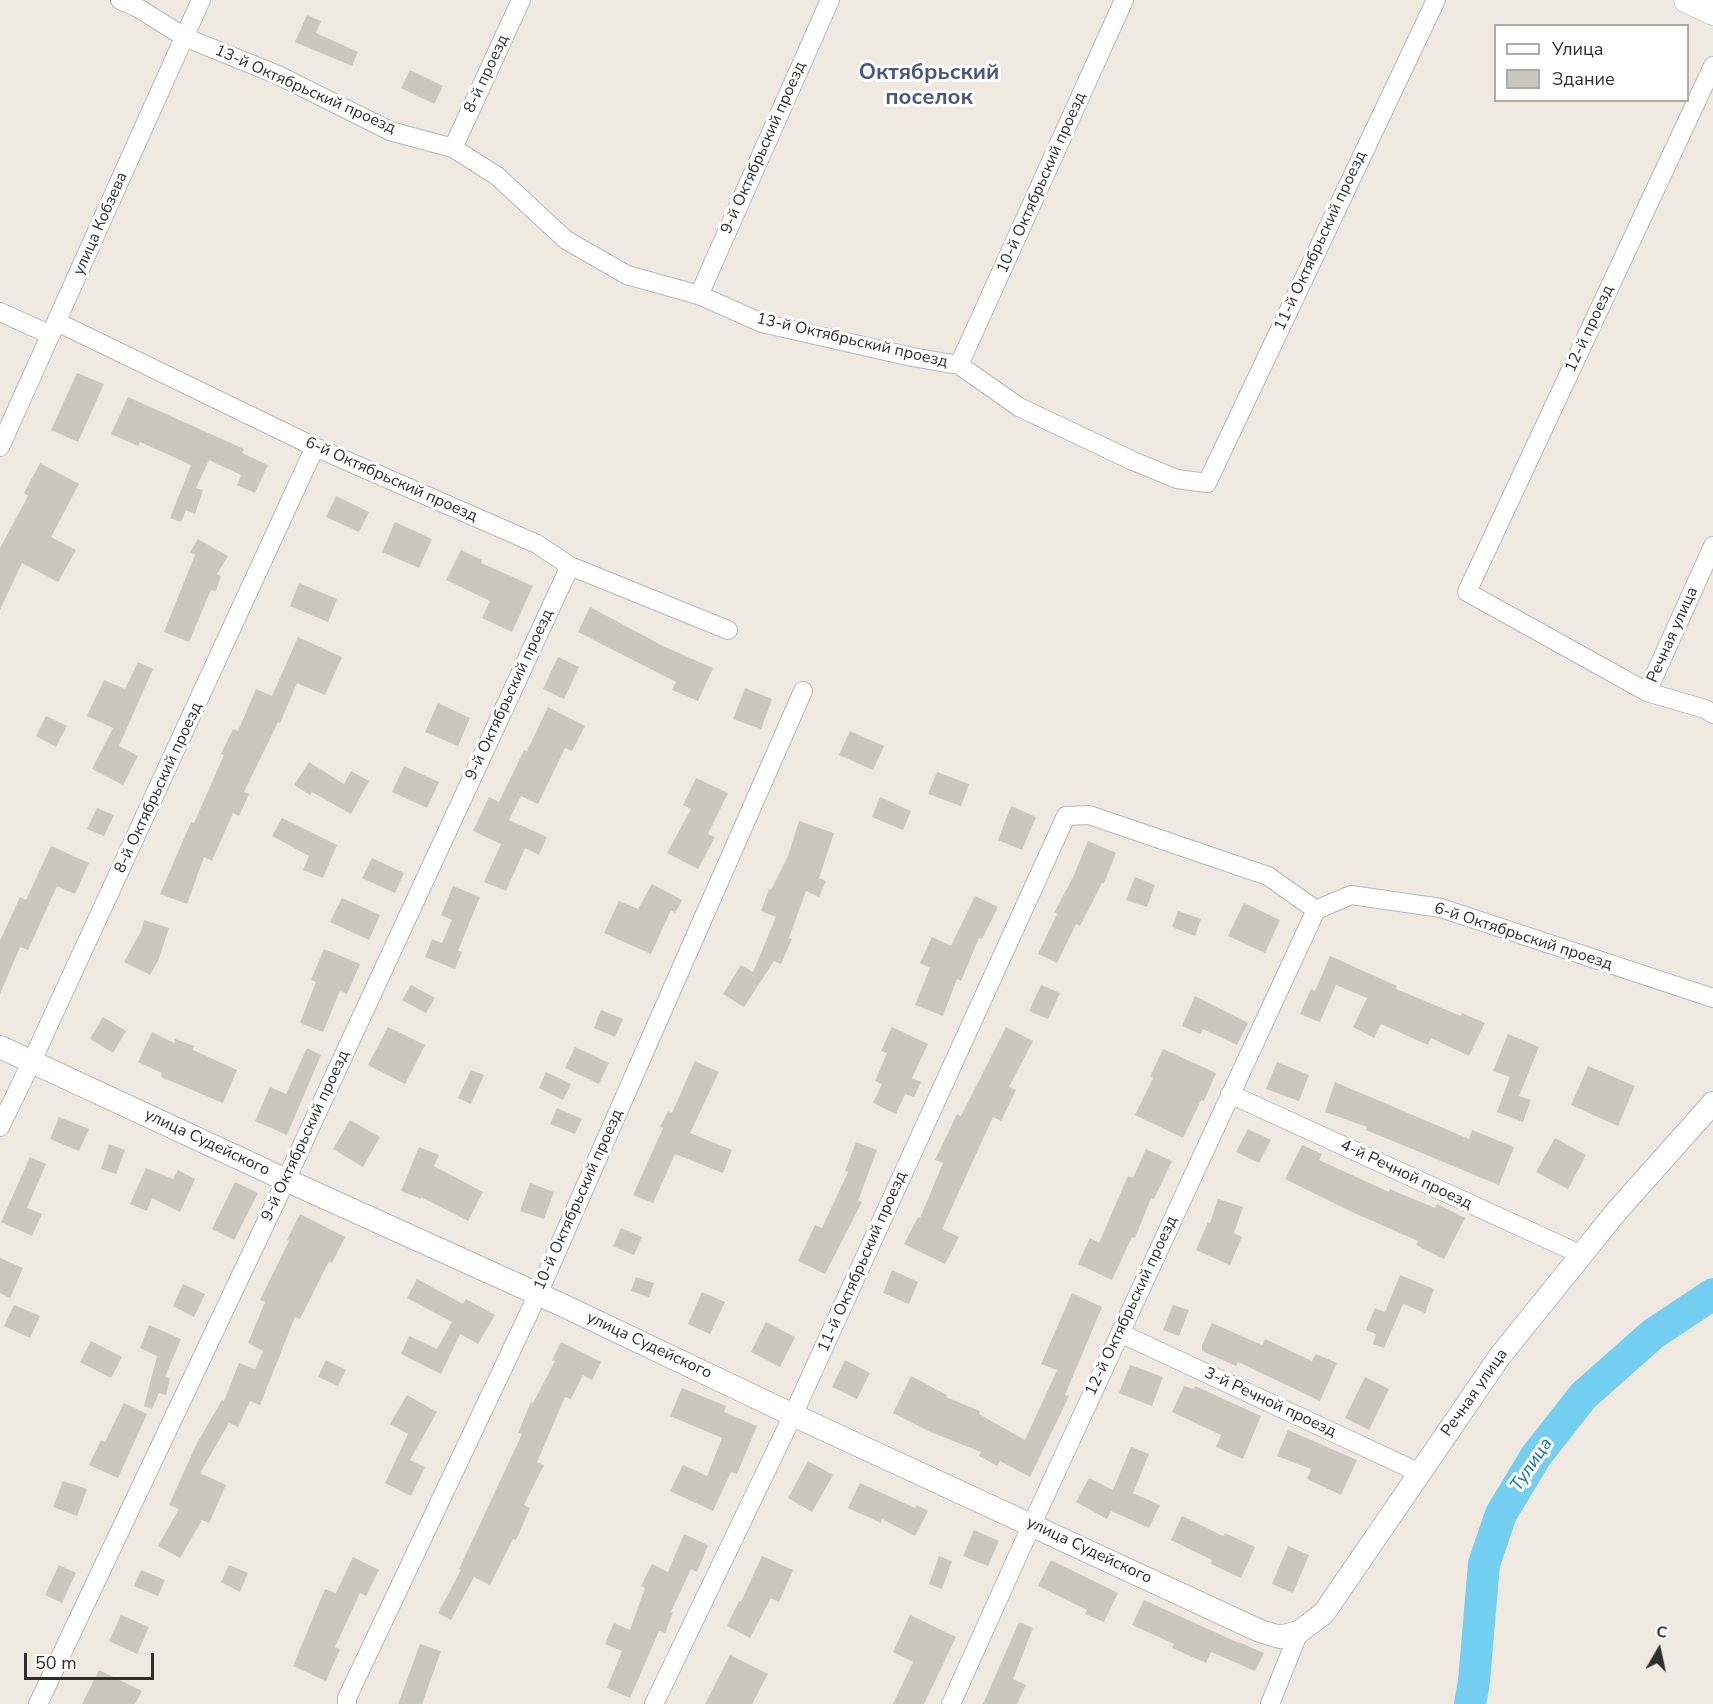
<!DOCTYPE html>
<html>
<head>
<meta charset="utf-8">
<style>
	body { margin:0 }
	#map { position:relative; width:1713px; height:1704px; overflow:hidden; background:#efe9e1; font-family:"Nunito Sans",sans-serif }
	canvas { display:block }
	.legend { position:absolute; left:1494px; top:24px; width:195px; height:78px; box-sizing:border-box; background:#fff; border:2px solid #ababab; margin:0; padding:8px 10px; list-style:none; font-size:18px; color:#2e2e2e }
	.legend li { display:flex; align-items:center; gap:12px; height:30px }
	.legend b { width:30px; border:2px solid #ababab }
	.north { position:absolute; left:1629px; top:1620px; width:60px; height:60px; -webkit-text-stroke:4px #fff; paint-order:stroke; rotate:9deg; font-size:16px; font-weight:700; line-height:24px; text-align:center; color:#2e2e2e }
	.north::after { content:''; display:block; margin:auto; width:21px; height:27px; background:#2e2e2e; clip-path:polygon(50% 0,100% 100%,50% 72%,0 100%) }
	.scale { position:absolute; left:24px; top:1653px; width:130px; height:27px; box-sizing:border-box; border:3px solid #2e2e2e; border-top:0; padding-left:8px; font-size:18px; line-height:21px; white-space:nowrap; color:#2e2e2e; -webkit-text-stroke:4px #fff; paint-order:stroke }
</style>
</head>
<body>
<div id="map">
<canvas width="1713" height="1704"></canvas>
<ul class="legend">
<li><b style="height:8px;background:#fff"></b>Улица</li>
<li><b style="height:16px;background:#cbc7bf"></b>Здание</li>
</ul>
<div class="north">С</div>
<div class="scale">50 m</div>
</div>
<script>
const ctx = document.querySelector('canvas').getContext('2d');
ctx.lineJoin = 'round';
function stroke(path, color, width, dash) { ctx.strokeStyle = color; ctx.lineWidth = width; ctx.lineCap = dash ? 'butt' : 'round'; ctx.setLineDash(dash || []); ctx.stroke(path); }
function fill(path, color) { ctx.fillStyle = color; ctx.fill(path, 'evenodd'); }
function drawText(font, color, halo, rows, align = 'center') {
  ctx.font = font + ' "Nunito Sans",sans-serif'; ctx.lineWidth = 6; ctx.setLineDash([]); ctx.textBaseline = 'middle'; ctx.strokeStyle = halo; ctx.fillStyle = color; for (const [text, x, y, turn = 0] of rows) {
    ctx.save(); ctx.translate(x, y); ctx.rotate((+turn || 0) * Math.PI / 180); ctx.textAlign = isNaN(turn) ? turn : align; if (halo) ctx.strokeText(text, 0, 0); ctx.fillText(text, 0, 0); ctx.restore();
  }
}
const river = new Path2D(`
	M1470,1704L1474,1681L1484,1564L1501,1514L1536,1456L1583,1396L1653,1334L1713,1294`);
const building = new Path2D(`
	M307,15L321,21L316,33L358,52L352,66L295,42Z
	M410,70L443,86L434,104L401,88Z
	M77,373L104,384L78,442L51,430Z
	M128,397L244,449L242,453L268,465L255,493L237,485L241,475L209,460L196,488L203,490L195,514L186,510L181,522L170,518L191,465L140,442L138,446L111,434Z
	M40,463L79,484L51,537L76,550L58,582L22,563L0,610V548L28,496L24,493Z
	M336,496L369,512L359,532L326,517Z
	M395,522L432,539L419,568L382,552Z
	M198,539L228,556L217,574L221,576L216,591L211,590L189,642L164,632L195,555L190,552Z
	M461,550L482,560L481,563L533,586L512,632L482,618L490,601L446,580Z
	M299,583L337,599L328,622L290,606Z
	M590,607L665,647L713,668L698,701L672,690L676,682L578,632Z
	M298,637L342,657L325,695L297,683L280,723L278,722L244,792L249,794L239,816L233,813L212,861L204,857L187,904L160,894L191,822L194,823L224,755L221,754L233,729L238,731L256,689L272,696Z
	M558,657L579,667L564,699L543,689Z
	M138,662L153,669L119,746L138,756L123,785L92,769L113,728L87,716L104,680L125,689Z
	M745,688L772,699L761,729L733,719Z
	M438,703L470,718L458,746L425,732Z
	M548,707L585,726L572,751L565,748L538,804L521,796L509,820L547,837L539,855L525,848L506,891L484,882L501,844L473,831L489,797L499,802L524,750L527,751Z
	M46,716L67,726L56,747L36,736Z
	M850,731L884,746L873,770L839,755Z
	M309,762L344,784L351,771L369,781L351,814L312,792L310,795L294,785Z
	M404,766L439,782L427,808L392,792Z
	M937,772L969,784L961,806L928,794Z
	M696,778L728,793L708,834L715,837L698,869L667,853L691,809L683,805Z
	M880,797L911,811L903,830L872,817Z
	M1011,806L1036,817L1022,850L998,840Z
	M97,808L114,815L104,836L87,829Z
	M282,818L337,845L323,878L303,870L309,856L272,836Z
	M799,821L834,833L819,878L826,881L819,897L806,891L789,938L792,939L781,964L774,961L744,1007L723,994L741,965L753,972L776,917L761,911L769,889L771,890L788,856Z
	M1088,841L1116,853L1104,883H1102L1080,926L1076,924L1057,963L1038,954L1057,914L1054,913L1074,875Z
	M51,846L89,863L75,894L57,886L28,950L20,947L0,994V941L20,897L26,900Z
	M372,858L404,873L395,893L362,878Z
	M1135,877L1155,885L1147,907L1126,900Z
	M652,884L682,900L675,913L671,910L651,954L604,933L619,901L638,909Z
	M453,886L480,897L458,951L462,952L455,969L425,957L432,939L442,943L452,920L441,915Z
	M975,896L998,907L982,939L979,938L961,981L957,979L943,1016L915,1005L930,968L920,963L932,937L951,946Z
	M342,898L380,915L369,940L330,922Z
	M1244,903L1280,920L1265,953L1228,936Z
	M1178,911L1201,919L1195,936L1172,927Z
	M144,920L169,928L158,961L150,975L124,962L141,931Z
	M324,949L360,964L347,994L340,991L323,1032L300,1023L316,982L311,980Z
	M1330,956L1397,986L1396,989L1461,1016L1462,1013L1485,1023L1469,1056L1431,1038L1428,1045L1381,1024L1374,1038L1353,1027L1367,998L1336,985L1320,1022L1300,1014L1311,989L1315,991Z
	M411,985L435,998L426,1013L402,1000Z
	M1041,985L1060,993L1048,1019L1029,1011Z
	M1195,996L1248,1023L1237,1045L1203,1029L1200,1034L1182,1026Z
	M601,1010L623,1019L615,1037L594,1028Z
	M103,1017L126,1031L113,1053L90,1039Z
	M388,1027L425,1045L405,1084L368,1065Z
	M892,1027L928,1044L912,1078L921,1082L914,1097L905,1094L896,1114L873,1103L882,1084L875,1081L887,1053L881,1051Z
	M1006,1027L1033,1041L1009,1087L1016,1090L1001,1121L993,1117L942,1229L959,1237L945,1264L904,1244L918,1217L920,1218L943,1163L935,1160L957,1114L961,1116Z
	M152,1032L174,1043L175,1039L194,1046L193,1050L237,1070L223,1103L161,1077L162,1073L138,1062Z
	M1508,1034L1539,1047L1519,1096L1531,1100L1523,1122L1497,1112L1510,1077L1493,1071Z
	M575,1047L609,1063L599,1084L565,1068Z
	M307,1048L321,1055L287,1135L255,1121L270,1087L286,1094Z
	M1163,1049L1216,1073L1204,1101L1201,1100L1183,1138L1135,1115L1153,1078L1150,1077Z
	M695,1061L719,1072L690,1133L732,1150L723,1173L675,1154L653,1203L633,1195L663,1128L660,1127L668,1111L672,1113Z
	M1277,1062L1309,1075L1299,1101L1266,1089Z
	M1588,1066L1635,1086L1618,1126L1571,1105Z
	M471,1070L484,1075L471,1104L458,1098Z
	M546,1072L571,1084L563,1100L539,1088Z
	M1335,1082L1469,1139L1472,1130L1514,1147L1499,1185L1366,1130L1367,1127L1325,1112Z
	M557,1108L582,1119L575,1134L550,1124Z
	M59,1117L89,1129L79,1151L50,1139Z
	M350,1120L380,1137L363,1167L333,1149Z
	M1248,1129L1271,1140L1259,1163L1236,1152Z
	M1555,1138L1586,1155L1568,1189L1536,1172Z
	M856,1142L877,1150L858,1201L862,1202L825,1274L798,1261L815,1225L822,1228L848,1172L845,1171Z
	M109,1144L125,1150L116,1174L101,1169Z
	M1302,1145L1322,1154L1319,1160L1389,1192L1390,1189L1435,1208L1437,1204L1465,1218L1444,1259L1416,1245L1418,1241L1352,1212L1285,1179Z
	M419,1147L439,1155L434,1166L483,1192L468,1221L421,1197V1199L401,1191Z
	M1146,1149L1172,1161L1154,1199L1151,1198L1135,1238L1132,1237L1112,1280L1078,1264L1090,1238L1099,1243L1128,1176L1133,1178Z
	M30,1157L46,1164L27,1208L42,1214L32,1236L1,1222Z
	M146,1168L173,1179L178,1170L195,1179L180,1212L152,1198L147,1211L130,1204Z
	M235,1182L258,1193L234,1240L212,1229Z
	M530,1183L554,1192L544,1219L520,1211Z
	M1218,1199L1243,1207L1234,1233L1242,1237L1230,1265L1196,1250L1208,1222L1210,1223Z
	M300,1214L345,1237L332,1263L329,1261L300,1319L295,1317L260,1405L250,1401L238,1427L229,1423L200,1473L226,1485L209,1523L202,1520L180,1558L158,1546L179,1509L169,1505L196,1445L222,1400L224,1401L239,1363L255,1369L263,1351L248,1343L265,1302L260,1300L289,1241L287,1240Z
	M621,1228L642,1237L634,1255L613,1246Z
	M0,1258L23,1268L10,1298L0,1293Z
	M892,1270L918,1282L909,1304L883,1293Z
	M1400,1275L1434,1289L1425,1313L1403,1304L1384,1348L1373,1344L1376,1334L1366,1330L1375,1308L1385,1312Z
	M636,1277L654,1283L649,1297L631,1291Z
	M417,1279L463,1304L466,1299L495,1315L478,1344L460,1334L441,1374L401,1354L409,1336L437,1349L452,1322L407,1298Z
	M183,1284L205,1294L194,1317L173,1306Z
	M702,1292L725,1302L710,1334L688,1324Z
	M1072,1293L1102,1307L1065,1395L1069,1396L1030,1477L1000,1461L997,1466L979,1456L981,1452L928,1431L893,1413L911,1376L947,1395L946,1397L980,1411L979,1414L1025,1440L1057,1370L1041,1364Z
	M14,1305L40,1316L30,1338L4,1326Z
	M1173,1305L1189,1310L1179,1336L1163,1330Z
	M766,1322L795,1337L780,1367L751,1352Z
	M1212,1323L1262,1345L1265,1339L1312,1361L1316,1354L1337,1363L1320,1401L1238,1362L1236,1366L1202,1351V1345Z
	M149,1325L181,1339L165,1377L170,1378L166,1395L159,1393L152,1409L144,1406L157,1356L140,1348Z
	M91,1341L122,1357L111,1378L80,1362Z
	M561,1342L601,1362L592,1380L583,1375L571,1399L565,1397L537,1462L544,1465L524,1505L530,1508L516,1540L513,1539L490,1585L474,1577L451,1620L438,1613L461,1570L459,1569L522,1434L518,1433L531,1402L533,1403L555,1361L552,1360Z
	M326,1360L346,1370L338,1386L318,1377Z
	M845,1360L870,1373L857,1399L832,1387Z
	M1130,1365L1163,1377L1152,1406L1119,1393Z
	M1365,1377L1389,1389L1369,1430L1345,1418Z
	M1184,1386L1194,1389L1195,1386L1261,1416L1243,1459L1216,1447L1221,1435L1172,1412Z
	M682,1388L726,1406L724,1412L757,1426L737,1474L731,1472L713,1511L670,1491L683,1465L707,1476L722,1438L670,1416Z
	M407,1395L437,1412L410,1460L425,1467L411,1496L385,1483L408,1434L390,1424Z
	M124,1403L147,1414L118,1478L89,1465L101,1440L105,1442Z
	M1288,1430L1357,1460L1341,1495L1307,1479L1311,1469L1277,1456Z
	M1131,1447L1149,1454L1133,1493L1160,1505L1149,1528L1111,1511L1107,1519L1076,1502L1089,1478L1113,1490Z
	M808,1461L833,1475L812,1512L788,1498Z
	M63,1481L87,1489L77,1516L53,1507Z
	M860,1483L915,1508L917,1505L928,1511L915,1536L882,1519L881,1523L848,1508Z
	M1182,1516L1223,1536L1225,1533L1255,1547L1241,1578L1211,1564L1212,1560L1171,1540Z
	M974,1530L999,1541L988,1566L963,1556Z
	M684,1534L708,1545L697,1572L691,1569L671,1612H673L665,1633L659,1631L630,1698L607,1688L622,1651L605,1644L614,1623L630,1630L645,1588L641,1586L652,1564L668,1572Z
	M1288,1546L1309,1555L1293,1593L1272,1584Z
	M762,1556L793,1570L779,1602L771,1598L750,1638L727,1626L739,1601L741,1602Z
	M939,1556L952,1561L942,1589L929,1584Z
	M353,1557L379,1570L366,1596L360,1593L335,1647L340,1649L326,1681L293,1666L325,1589L336,1593Z
	M1051,1560L1118,1593L1104,1622L1085,1614L1087,1610L1038,1586Z
	M59,1565L76,1573L62,1603L45,1595Z
	M229,1565L248,1573L240,1592L221,1582Z
	M141,1570L165,1580L158,1596L134,1586Z
	M1144,1600L1239,1643V1642L1264,1653L1255,1671L1211,1652L1206,1663L1172,1648L1174,1644L1132,1625Z
	M121,1615L149,1627L137,1654L109,1641Z
	M910,1615L956,1637L924,1704H893L913,1662L893,1652Z
	M1019,1622L1033,1628L1013,1679L1026,1685L1017,1704H983Z
	M420,1644L441,1651L422,1704H398Z
	M730,1655L768,1674L752,1704H705Z
	M99,1670L142,1691L135,1704H82Z`);
const minor = new Path2D(`
	M120,0L140,9L184,37L278,75L390,131L453,148L497,176L566,240L627,275L699,295L762,323L912,357L959,365L1019,407L1133,461L1177,479L1207,483L1436,0
	M1713,66L1467,592L1647,692L1705,709L1713,714
	M453,148L521,0
	M699,295L830,0
	M0,312L51,335
	M57,322L315,447L537,544L570,566L728,630
	M959,365L1124,0
	M0,447L201,0
	M1647,692L1713,546
	M1230,1094L1582,1255
	M0,1127L32,1061L315,447
	M1120,1333L1420,1473
	M38,1704L286,1180L570,566
	M347,1704V1698L538,1294L803,691
	M654,1704L793,1415L1066,816L1089,815L1268,876L1316,910L1351,895L1441,908L1713,998
	M951,1704L1032,1524L1316,910
	M1270,1704L1299,1632`);
const tertiary = new Path2D(`
	M0,1047L286,1180L562,1305L793,1415L1260,1631L1280,1637L1299,1632L1324,1613L1500,1356L1616,1212L1713,1103`);
const secondary = new Path2D(`
	M1687,0L1713,12`);
const streetNames = [
	["8-й проезд",487,74,-65],
	["13-й Октябрьский проезд",305,90,24],
	["9-й Октябрьский проезд",764,148,-66],
	["10-й Октябрьский проезд",1042,183,-66],
	["улица Кобзева",101,224,-66],
	["11-й Октябрьский проезд",1321,241,-65],
	["12-й проезд",1590,329,-65],
	["13-й Октябрьский проезд",852,341,13],
	["6-й Октябрьский проезд",391,480,24],
	["Речная улица",1673,635,-66],
	["9-й Октябрьский проезд",510,695,-65],
	["8-й Октябрьский проезд",159,788,-65],
	["6-й Октябрьский проезд",1523,937,18],
	["9-й Октябрьский проезд",306,1136,-65],
	["улица Судейского",207,1143,25],
	["4-й Речной проезд",1406,1175,25],
	["10-й Октябрьский проезд",579,1200,-66],
	["11-й Октябрьский проезд",863,1262,-66],
	["12-й Октябрьский проезд",1132,1306,-65],
	["улица Судейского",649,1346,25],
	["Речная улица",1475,1393,-55],
	["3-й Речной проезд",1270,1403,25],
	["улица Судейского",1089,1551,25]
];
const waterNames = [
	["Тулица",1532,1465,-56]
];
const districtNames = [
	["Октябрьский",929,74],
	["поселок",929,99]
];
stroke(river, '#75cff0', 32);
fill(building, '#cbc7bf');
stroke(minor, '#b4b7c1', 20);
stroke(tertiary, '#b4b7c1', 24);
stroke(secondary, '#b4b7c1', 27);
stroke(minor, '#fff', 18);
stroke(tertiary, '#fff', 22);
stroke(secondary, '#fff', 26);
drawText('16px', '#2e2e2e', '#fff', streetNames);
drawText('italic 18px', '#0d6fa3', '#fff', waterNames);
drawText('bold 22px', '#4d5680', '#fff', districtNames);
</script>
</body>
</html>
